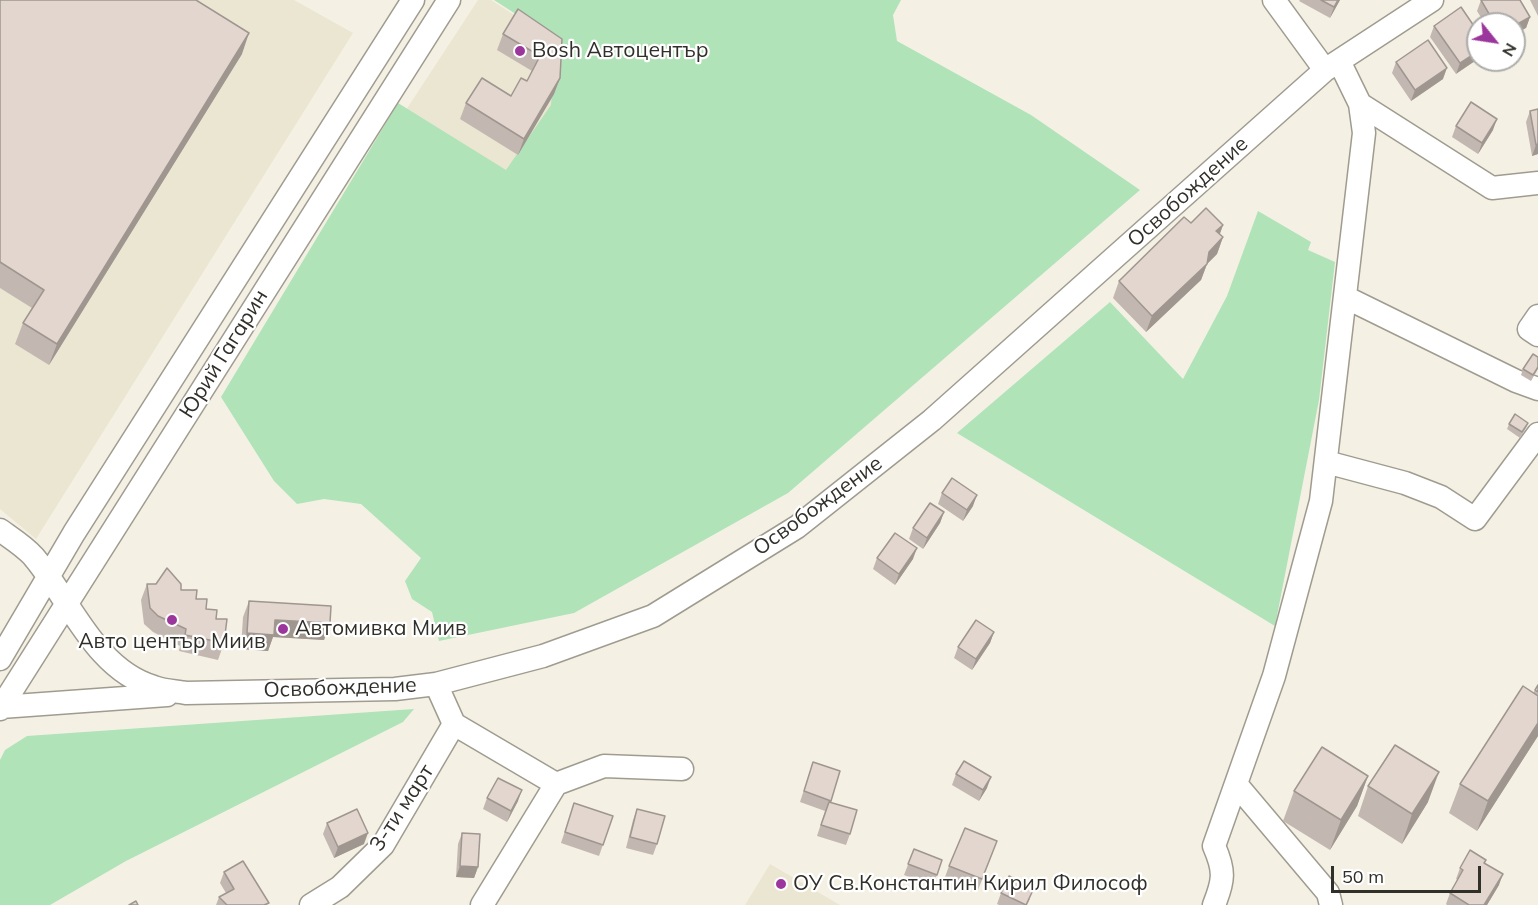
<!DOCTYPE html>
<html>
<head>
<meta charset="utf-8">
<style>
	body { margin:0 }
	#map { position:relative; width:1538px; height:905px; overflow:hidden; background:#f4f1e4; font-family:Mulish,sans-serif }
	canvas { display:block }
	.north { position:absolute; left:1466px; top:12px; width:60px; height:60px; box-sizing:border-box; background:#fff; border:2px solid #acacaa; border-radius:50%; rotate:120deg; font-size:16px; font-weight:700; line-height:24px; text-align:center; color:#302f2a }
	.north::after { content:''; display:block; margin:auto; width:21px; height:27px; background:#9b379c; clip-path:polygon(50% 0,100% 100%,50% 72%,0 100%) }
	.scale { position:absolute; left:1331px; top:866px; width:150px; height:27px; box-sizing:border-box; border:3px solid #302f2a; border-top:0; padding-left:8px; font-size:18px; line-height:21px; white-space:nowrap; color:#302f2a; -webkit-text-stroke:4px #fff; paint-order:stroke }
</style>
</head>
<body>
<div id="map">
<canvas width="1538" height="905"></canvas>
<div class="north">N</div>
<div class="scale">50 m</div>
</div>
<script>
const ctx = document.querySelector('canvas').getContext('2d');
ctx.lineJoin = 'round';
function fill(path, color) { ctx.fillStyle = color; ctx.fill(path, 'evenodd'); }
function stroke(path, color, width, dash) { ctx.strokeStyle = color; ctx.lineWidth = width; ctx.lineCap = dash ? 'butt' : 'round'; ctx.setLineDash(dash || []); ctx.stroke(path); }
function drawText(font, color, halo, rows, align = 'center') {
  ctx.font = font + ' Mulish,sans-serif'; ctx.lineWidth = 4.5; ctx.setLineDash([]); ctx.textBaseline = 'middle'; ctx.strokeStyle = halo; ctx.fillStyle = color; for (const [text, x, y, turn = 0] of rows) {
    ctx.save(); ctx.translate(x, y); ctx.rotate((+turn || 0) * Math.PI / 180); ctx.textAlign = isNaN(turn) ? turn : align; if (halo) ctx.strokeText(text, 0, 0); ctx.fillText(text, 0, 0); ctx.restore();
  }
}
const built = new Path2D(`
	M0,0H294L353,33L36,539L0,509Z
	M478,0H491L564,47L560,112L514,178L406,110Z
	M770,864L840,905H745Z`);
const green = new Path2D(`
	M494,0H901L893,15L897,41L1031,115L1140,190L788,493L574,613L439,641L432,612L412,599L405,581L421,558L361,504L324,499L297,504L274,481L221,397L398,103L506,170L551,105L556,40Z
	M1258,211L1311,242L1308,250L1335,262L1319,400L1275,626L957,433L1110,302L1183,379L1227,296Z
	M414,709L403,722L126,861L50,905H0V760L5,750L27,736Z`);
const minor = new Path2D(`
	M1274,0L1325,70
	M1360,104L1492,188L1538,183
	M1345,297L1516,381L1538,389
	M1538,316L1529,329L1538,335
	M1326,462L1405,483L1441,497L1475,519L1538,434
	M0,530C11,538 24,546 33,556C70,599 94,669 154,687C164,691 176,691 186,693L395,689L436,684L543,656L653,616L797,527L932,420L1325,70L1432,0
	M0,659L74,533L413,0
	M436,684L454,724L556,784L482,905
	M1,707L167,695
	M0,709L449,0
	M556,784L604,766L682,769
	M1236,784L1328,893L1331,905
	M311,905L340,887L383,845L454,724
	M1214,905C1224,880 1225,871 1214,846L1274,676L1321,501L1364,133L1360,104L1339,61`);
const wall = new Path2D(`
	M0,0L242,54L49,365L15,344L23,323L32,308L0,288Z
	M1300,0H1340L1330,18L1299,1Z
	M1481,0L1530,17L1526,28L1514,24H1485L1477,11Z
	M1530,0H1538V16Z
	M518,9L560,78L554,94L518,155L460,119L466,103L511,96L527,81L532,71L497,50L503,34Z
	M1434,26L1478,32L1456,74L1430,37Z
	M1396,62L1443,79L1411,101L1392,73Z
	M1530,111L1538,154L1532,156L1526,122Z
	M1456,126L1493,130L1478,154L1452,137Z
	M1191,223L1223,225L1220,234L1223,237L1217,254L1207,264L1201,280L1146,332L1113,298L1119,281Z
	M1523,369H1538L1531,381L1521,375Z
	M1528,423L1526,428L1520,438L1507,429L1509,424Z
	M942,493L973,506L963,521L938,504Z
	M944,512L940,523L923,549L909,539L913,528Z
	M877,558L913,559L895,585L873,569Z
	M147,584L181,590L196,599L216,619L224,643L218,660L179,651L180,646L153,632L144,624L141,600Z
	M249,601L330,623L324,640L273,637L268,651L241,649L243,617Z
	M994,632L990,643L972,670L954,658L958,647Z
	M1538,685V736L1477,831L1449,813L1460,784L1533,693Z
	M813,762L840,771L830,802L850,834L846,845L817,836L825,811L800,802Z
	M956,774L987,788L979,801L952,785Z
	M1368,776L1357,806L1330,850L1283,821L1294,791Z
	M1368,786L1428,802L1402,844L1358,816Z
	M487,798L518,801L507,822L483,809Z
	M574,803L613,816L599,856L561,843Z
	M637,809L657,844L653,855L626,848L633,820Z
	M327,823L364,844L334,858L323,834Z
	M462,833L478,867L474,878L456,877L458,844Z
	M914,849L942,860L933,886L904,875Z
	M993,852L978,890L945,877L949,866Z
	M1485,864L1499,885L1487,905H1447L1446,904L1450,893L1458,880L1456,879L1460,868Z
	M224,872L268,905H216L219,897L226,893L220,883Z
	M1001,893L1030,899L1027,905H999L997,904Z`);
const shadedWall = new Path2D(`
	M1338,0H1340L1330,18L1334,7Z
	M1530,17L1526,28L1514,35V26Z
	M249,33L242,54L49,365L57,344Z
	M1478,51V59L1456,74L1460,63Z
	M1447,68L1443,79L1411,101L1415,90Z
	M560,78L554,94L518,155L524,139Z
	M1497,119L1493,130L1478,154L1482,143Z
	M1538,144V154L1532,156L1536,145Z
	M1223,225L1217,241L1216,231Z
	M1223,237L1217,254L1206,265L1207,264L1201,280L1146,332L1152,316L1209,252Z
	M977,495L973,506L963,521L967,510Z
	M944,512L940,523L923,549L927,538Z
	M917,548L913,559L895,585L899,574Z
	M275,620L330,623L324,640L273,637L268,651L241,649L247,633Z
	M994,632L990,643L972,670L976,659Z
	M1538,723V736L1477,831L1488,801Z
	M1439,772L1428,802L1402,844L1412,814Z
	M1368,776L1357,806L1330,850L1341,820Z
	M991,777L987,788L979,801L983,790Z
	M522,790L518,801L507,822L511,811Z
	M368,833L364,844L334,858L338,847Z
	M460,866L478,867L474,878L456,877Z
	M1503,874L1499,885L1487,905H1484Z`);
const building = new Path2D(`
	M0,0H196L249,33L57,344L23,323L44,290L0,262Z
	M1321,0H1338L1334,7Z
	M1481,0H1520L1530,17L1514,26V24H1495Z
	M1461,7L1478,32V51L1460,63L1434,26Z
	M518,9L562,39L560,78L524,139L466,103L482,78L511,96L521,78L527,81L540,56L503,34Z
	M1428,40L1447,68L1415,90L1396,62Z
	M1471,102L1497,119L1482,143L1456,126Z
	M1538,109V144L1536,145L1530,111Z
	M1206,208L1223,225L1216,231L1223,237L1209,252L1207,264L1152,316L1119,281L1184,217L1191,223Z
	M1533,354L1538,357V367L1533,375L1523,369Z
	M1515,414L1528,423L1522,432L1509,424Z
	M952,478L977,495L967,510L942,493Z
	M930,503L944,512L927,538L913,528Z
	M895,533L917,548L899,574L877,558Z
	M167,568L181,584V590H197L196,599H207L206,609L217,610L216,619H227L224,643L185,635L186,629L158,616L150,608L147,584H156Z
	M249,601L331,606L330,623L275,620L274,635L247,633Z
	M976,620L994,632L976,659L958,647Z
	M1538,685V692L1535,690Z
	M1523,686L1538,696V723L1488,801L1460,784Z
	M1395,745L1439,772L1412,814L1368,786Z
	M1322,747L1368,776L1341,820L1294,791Z
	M964,761L991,777L983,790L956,774Z
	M813,762L840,771L831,801L804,791Z
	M498,778L522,790L511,811L487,798Z
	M829,802L857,810L850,834L821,825Z
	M574,803L613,816L603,845L565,832Z
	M357,809L368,833L338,847L327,823Z
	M637,809L665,816L657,844L630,837Z
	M965,828L997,841L982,879L949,866Z
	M462,833L480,834L478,867L460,866Z
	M914,849L942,860L937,875L908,864Z
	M1470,850L1486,860L1484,863L1503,874L1484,905H1469L1450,893L1463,870L1460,868Z
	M243,861L269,903L264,905H227L219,897L234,889L224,872Z
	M1009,876L1034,888L1026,905L1001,893Z
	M136,901L138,905H129Z`);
const markers = [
	[520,51,6,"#9b379c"],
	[172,620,6,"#9b379c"],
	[283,629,6,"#9b379c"],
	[781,884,6,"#9b379c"]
];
const poiNames = [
	["Bosh Автоцентър",532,51],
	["Автомивка Миив",295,629],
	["Авто център Миив",172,642,"center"],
	["ОУ Св.Константин Кирил Философ",793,884]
];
const streetNames = [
	["Освобождение",1188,192,-42],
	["Юрий Гагарин",224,354,-58],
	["Освобождение",818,506,-36],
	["Освобождение",340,688,-2],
	["3-ти март",402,808,-57]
];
fill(built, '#ebe6d2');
fill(green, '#b0e3b7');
stroke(minor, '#9f9c8f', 25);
stroke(minor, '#fff', 22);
fill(wall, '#c3b8b1');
fill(shadedWall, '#9f9690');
fill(building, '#e3d6ce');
stroke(building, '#9f9690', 1.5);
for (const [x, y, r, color] of markers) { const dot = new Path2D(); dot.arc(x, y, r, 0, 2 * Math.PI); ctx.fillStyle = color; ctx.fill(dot); stroke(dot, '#fff', 2); }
drawText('21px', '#302f2a', '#fff', poiNames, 'left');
drawText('21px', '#302f2a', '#fff', streetNames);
</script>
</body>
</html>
